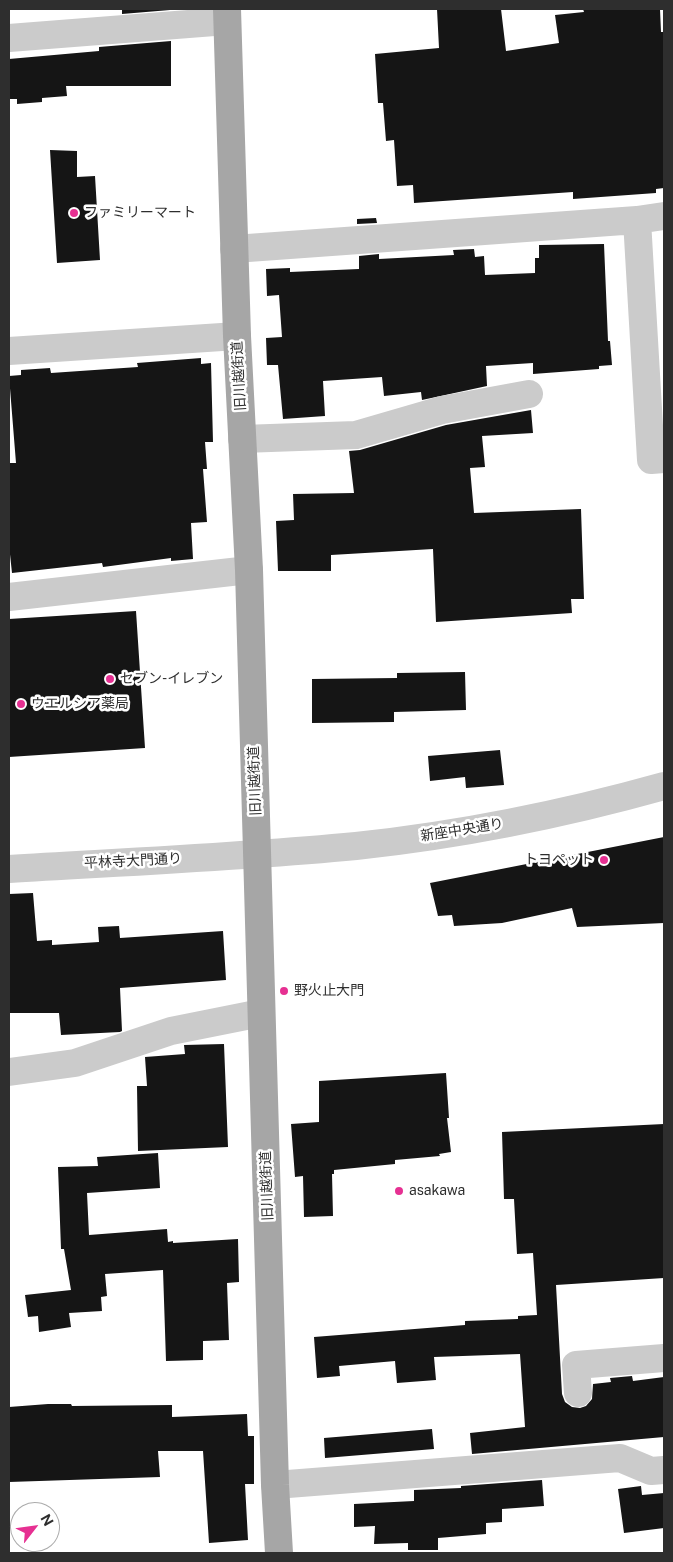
<!DOCTYPE html>
<html>
<head>
<meta charset="utf-8">
<style>
	body { margin:0 }
	#map { position:relative; width:673px; height:1562px; overflow:hidden; background:#fff; font-family:"Public Sans",sans-serif }
	canvas { display:block }
	.frame { position:absolute; inset:0; border:10px solid #2e2e2e; pointer-events:none }
	.north { position:absolute; left:10px; top:1502px; width:50px; height:50px; box-sizing:border-box; background:#fff; border:1px solid #ababab; border-radius:50%; rotate:60deg; font-size:14px; font-weight:700; line-height:20px; text-align:center; color:#2e2e2e }
	.north::after { content:''; display:block; margin:auto; width:18px; height:22px; background:#e63092; clip-path:polygon(50% 0,100% 100%,50% 72%,0 100%) }
</style>
</head>
<body>
<div id="map">
<canvas width="673" height="1562"></canvas>
<div class="frame"></div>
<div class="north">N</div>
</div>
<script>
const ctx = document.querySelector('canvas').getContext('2d');
ctx.lineJoin = 'round';
function fill(path, color) { ctx.fillStyle = color; ctx.fill(path, 'evenodd'); }
function stroke(path, color, width, dash) { ctx.strokeStyle = color; ctx.lineWidth = width; ctx.lineCap = dash ? 'butt' : 'round'; ctx.setLineDash(dash || []); ctx.stroke(path); }
function drawText(font, color, halo, rows, align = 'center') {
  ctx.font = font + ' "Public Sans","Noto Sans JP",sans-serif'; ctx.lineWidth = 5; ctx.setLineDash([]); ctx.textBaseline = 'middle'; ctx.strokeStyle = halo; ctx.fillStyle = color; for (const [text, x, y, turn = 0] of rows) {
    ctx.save(); ctx.translate(x, y); ctx.rotate((+turn || 0) * Math.PI / 180); ctx.textAlign = isNaN(turn) ? turn : align; if (halo) ctx.strokeText(text, 0, 0); ctx.fillText(text, 0, 0); ctx.restore();
  }
}
const building = new Path2D(`
	M122,9H170V10L122,14Z
	M437,9H501L506,51L559,43L555,15L584,12L583,9H660L661,32H664V188L656,189V193L573,199V192L414,203L413,185L397,186L394,140L386,141L383,103H378L375,54L439,48Z
	M171,41V86H66L67,96L42,98V102L17,104V99H9V59L99,51V47Z
	M50,150L77,151V177L95,176L100,260L57,263Z
	M376,218L377,223L357,224V219Z
	M604,244L608,341H610L612,365L599,366V369L533,374V363L486,366L487,386L422,400L421,392L384,396L382,377L323,381L325,416L283,419L278,365H267L266,338L282,337L279,295L267,296L266,269L290,268V272L359,269V256L379,254V259L454,255L453,250L474,249L475,257L484,256L485,275L535,273V258H539V245Z
	M201,358V364L211,363L213,442H205L207,469H203L207,522L191,523L193,559L171,561V558L103,567L102,563L12,573L9,545V463H16L9,376L21,375V370L50,368L51,373L138,367L137,363Z
	M531,410L533,433L482,436L485,467L470,468L474,513L581,509L584,599H571L572,613L436,622L433,549L331,555V571H278L276,521L294,520L293,494L354,493L349,451L360,450L446,425Z
	M136,611L145,748L9,757V619Z
	M465,672L466,710L394,712V722L312,723V679L397,678V673Z
	M500,750L504,785L466,788L465,777L430,781L428,756Z
	M664,837V923L577,927L572,908L502,923L454,926L452,915L438,916L430,883Z
	M33,893L37,941L52,940V945L99,942L98,927L119,926L120,938L223,931L226,980L120,988L122,1031L120,1032L61,1035L59,1013H9V894Z
	M224,1044L228,1147L138,1151L137,1086H147L145,1057L185,1054L184,1045Z
	M446,1073L449,1118H447L451,1152L439,1154L440,1156L395,1160V1164L334,1170V1174H332L333,1216L304,1217L303,1176L295,1177L291,1124L319,1122V1081Z
	M664,1124V1278L556,1285L562,1394L565,1402L572,1407L580,1408L586,1406L592,1399L593,1384L611,1382L610,1378L632,1376L633,1381L664,1377V1437L472,1454L470,1433L525,1427L520,1354L434,1357L436,1380L397,1383L395,1361L339,1366L340,1376L317,1378L314,1337L465,1325V1321L518,1319V1316L537,1315L533,1253L517,1254L514,1199H504L502,1132Z
	M158,1153L160,1188L87,1193L89,1235L167,1229L168,1242L173,1241V1243L238,1239L239,1282L227,1283L229,1340L203,1341V1360L166,1361L163,1270L105,1274L107,1296L101,1297L102,1311L69,1313L71,1327L39,1332L38,1316L28,1317L25,1295L71,1290L64,1249H61L58,1167L98,1166L97,1157Z
	M48,1404H71L72,1406L172,1405V1417L247,1414L248,1436H254V1484H245L248,1540L209,1543L203,1451H158L160,1477L9,1482V1407Z
	M432,1429L434,1449L325,1458L324,1438Z
	M542,1480L544,1506L502,1509V1522L486,1523V1534L438,1538V1550H408V1543L374,1544L375,1526L354,1527V1504L414,1501V1490L461,1488V1486Z
	M641,1486L642,1495L664,1493V1528L624,1533L618,1489Z`);
const minor = new Path2D(`
	M9,38L227,21
	M637,220L651,460L664,459
	M234,249L637,220L664,216
	M9,351L237,336
	M242,439L356,435L442,410L529,394
	M9,597L249,570
	M9,869C125,862 241,857 356,846C460,835 564,814 664,786
	M9,1072L75,1063L171,1031L261,1013
	M578,1393L576,1365L664,1358
	M275,1485L620,1458L651,1471L664,1470`);
const major = new Path2D(`
	M227,9L237,336L249,570L275,1485L279,1553`);
const markers = [
	[74,213,5,"#e63092"],
	[110,679,5,"#e63092"],
	[21,704,5,"#e63092"],
	[604,860,5,"#e63092"],
	[284,991,5,"#e63092"],
	[399,1191,5,"#e63092"]
];
const poiNames = [
	["ファミリーマート",84,213],
	["セブン-イレブン",120,679],
	["ウエルシア薬局",31,704],
	["トヨペット",594,860,"right"],
	["野火止大門",294,991],
	["asakawa",409,1191]
];
const streetNames = [
	["旧川越街道",239,376,-93],
	["旧川越街道",255,781,-92],
	["新座中央通り",462,830,-9],
	["平林寺大門通り",133,861,-3],
	["旧川越街道",267,1186,-92]
];
fill(building, '#151515');
stroke(minor, '#cbcbcb', 28);
stroke(major, '#a6a6a6', 28);
for (const [x, y, r, color] of markers) { const dot = new Path2D(); dot.arc(x, y, r, 0, 2 * Math.PI); ctx.fillStyle = color; ctx.fill(dot); stroke(dot, '#fff', 2); }
drawText('14px', '#2e2e2e', '#fff', poiNames, 'left');
drawText('14px', '#2e2e2e', '#fff', streetNames);
</script>
</body>
</html>
